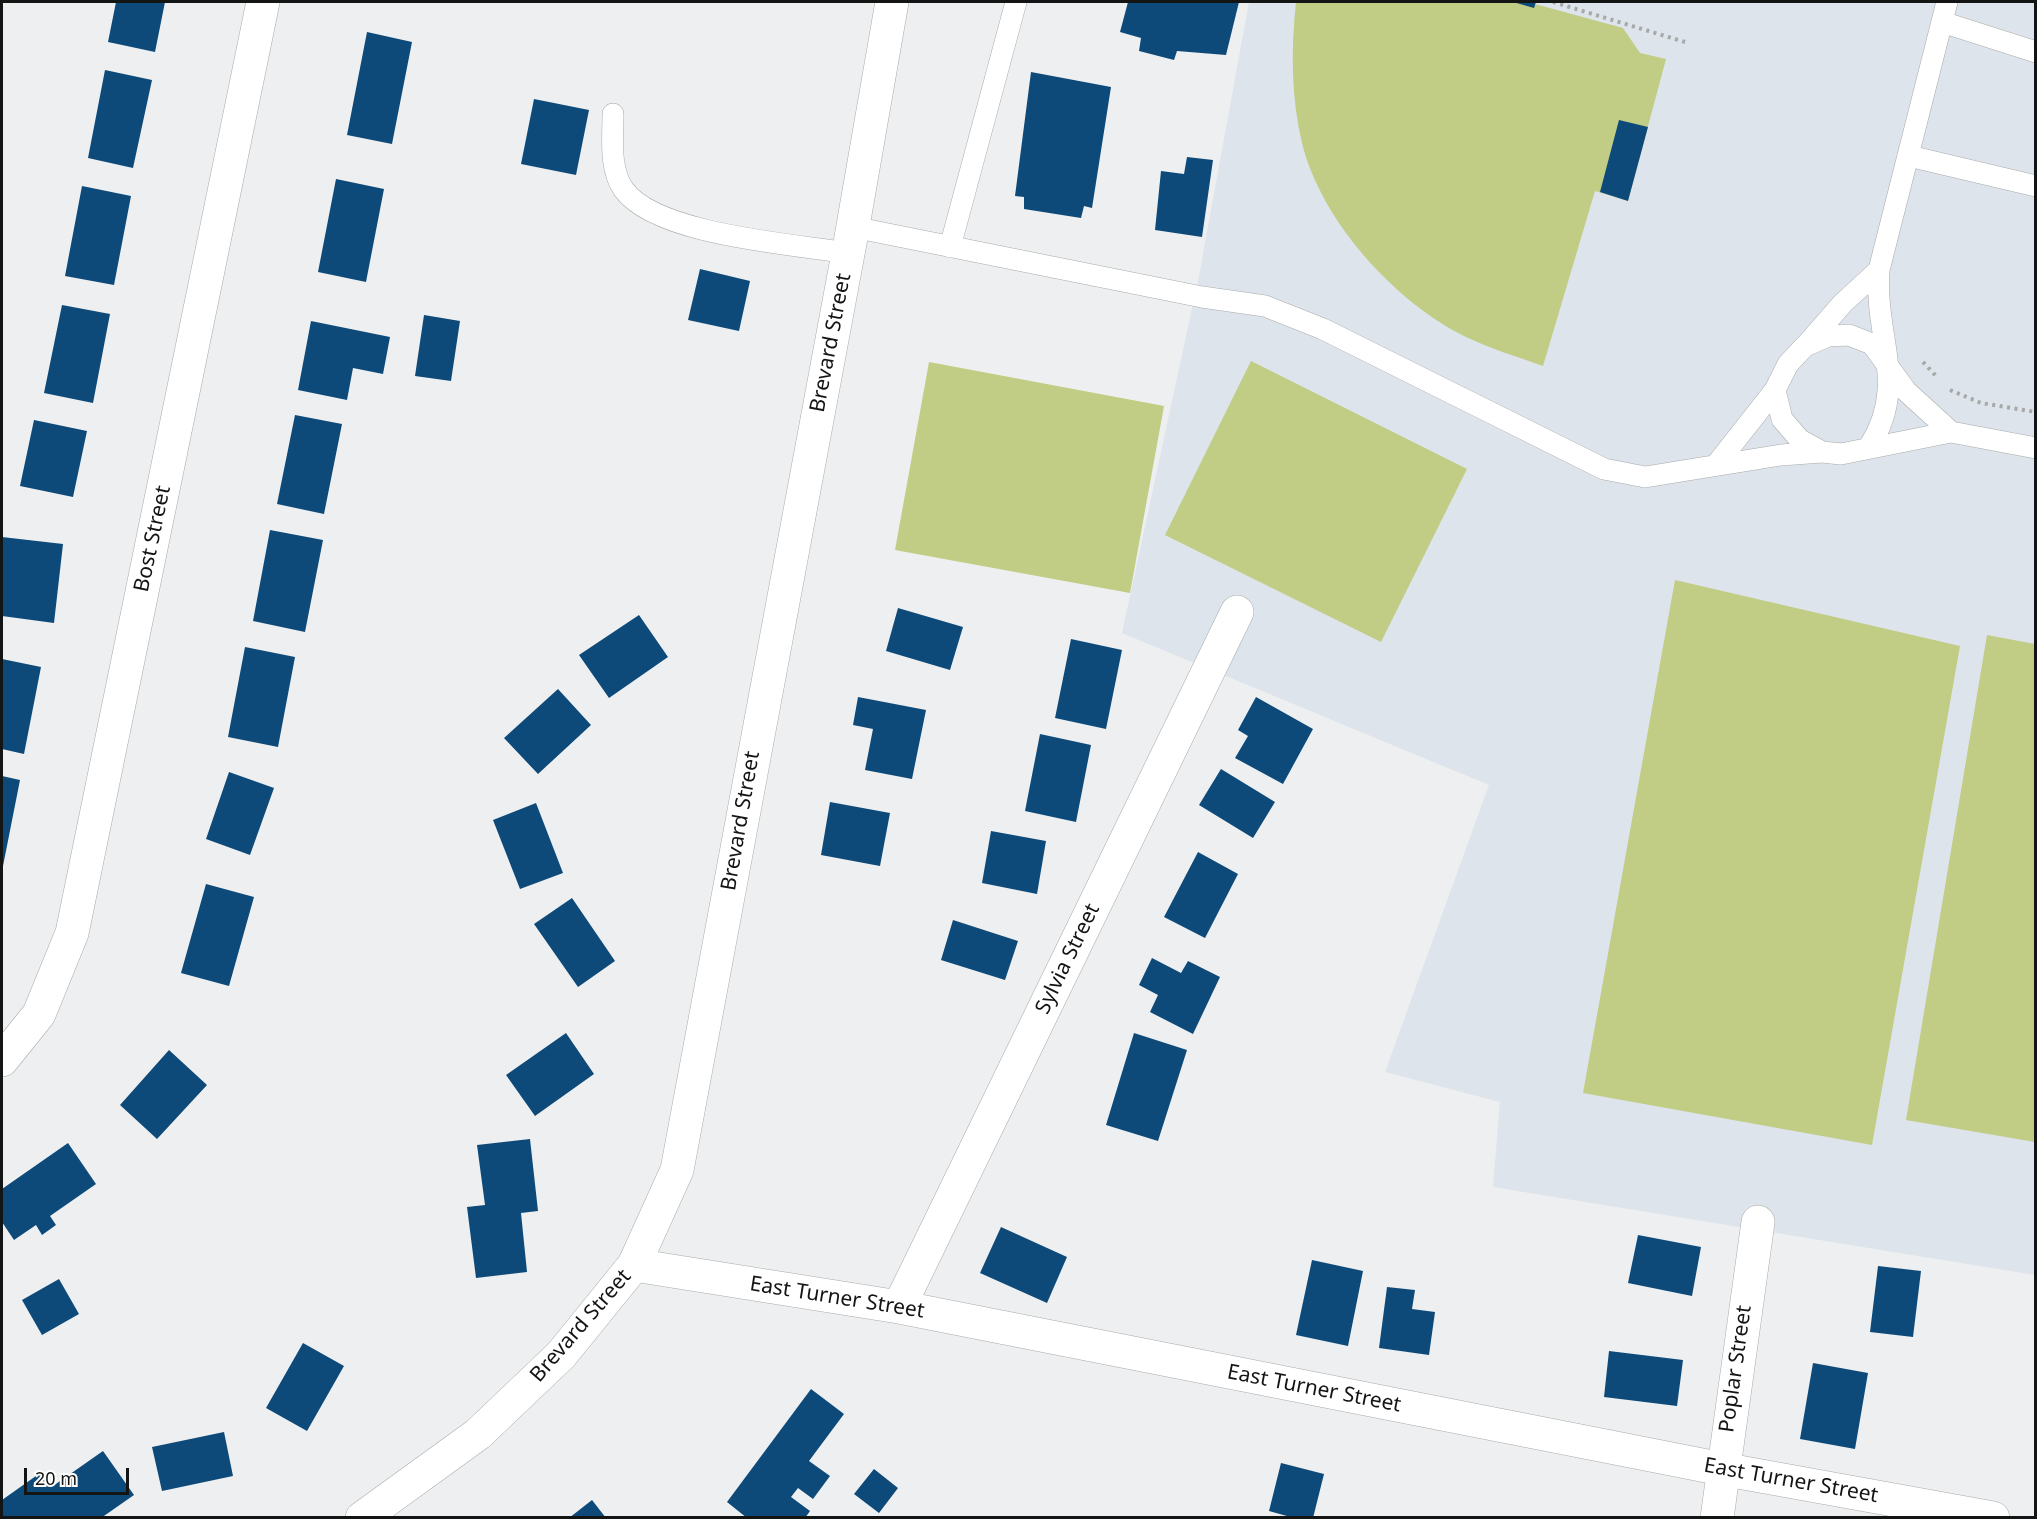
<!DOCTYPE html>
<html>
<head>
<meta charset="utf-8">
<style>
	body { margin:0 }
	#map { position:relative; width:2037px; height:1519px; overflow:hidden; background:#eeeff0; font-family:"Noto Sans",sans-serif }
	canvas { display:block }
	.frame { position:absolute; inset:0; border:3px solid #131414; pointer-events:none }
	.scale { position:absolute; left:24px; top:1468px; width:105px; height:27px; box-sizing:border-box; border:3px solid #131414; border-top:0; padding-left:8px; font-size:18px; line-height:21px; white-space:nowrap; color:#131414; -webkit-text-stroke:4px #fff; paint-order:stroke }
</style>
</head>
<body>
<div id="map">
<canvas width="2037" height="1519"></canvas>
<div class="frame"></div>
<div class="scale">20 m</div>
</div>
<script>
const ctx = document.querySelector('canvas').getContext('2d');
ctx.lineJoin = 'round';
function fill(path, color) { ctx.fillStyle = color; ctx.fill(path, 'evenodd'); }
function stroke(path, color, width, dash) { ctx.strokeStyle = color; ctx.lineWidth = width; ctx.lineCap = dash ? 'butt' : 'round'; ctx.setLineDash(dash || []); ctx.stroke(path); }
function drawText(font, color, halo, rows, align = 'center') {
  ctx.font = font + ' "Noto Sans",sans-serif'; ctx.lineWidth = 6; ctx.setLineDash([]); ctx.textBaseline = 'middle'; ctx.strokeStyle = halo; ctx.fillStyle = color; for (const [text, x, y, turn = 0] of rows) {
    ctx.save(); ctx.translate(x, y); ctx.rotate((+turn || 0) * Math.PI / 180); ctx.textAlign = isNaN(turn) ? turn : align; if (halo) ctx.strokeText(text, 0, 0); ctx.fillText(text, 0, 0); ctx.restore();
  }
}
const built = new Path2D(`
	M1249,2H2035V1275L1493,1187L1500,1102L1385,1072L1489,785L1122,633L1199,276Z`);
const green = new Path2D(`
	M1296,2H1536L1535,4L1623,28L1640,53L1666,59L1628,201L1595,191L1543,366C1518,357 1491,349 1466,337C1395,302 1321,221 1302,143C1291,96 1291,49 1296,2Z
	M1251,361L1467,469L1381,642L1165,535Z
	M929,362L1164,406L1130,593L895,550Z
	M1675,580L1960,646L1872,1145L1583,1093Z
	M1987,635L2035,644V1142L1906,1120Z`);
const building = new Path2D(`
	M116,2H165L155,52L108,42Z
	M1128,2H1239L1226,55L1177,51L1174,60L1139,51L1141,38L1120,32Z
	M1513,2H1536L1534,8Z
	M367,32L412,42L392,144L347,135Z
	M105,70L152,80L133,168L88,158Z
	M1031,72L1111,87L1092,208L1084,206L1081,218L1024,209V197L1015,196Z
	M534,99L589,110L576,175L521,164Z
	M1619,120L1648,127L1628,201L1600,192Z
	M1187,157L1213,160L1202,237L1155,230L1161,171L1184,174Z
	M336,179L384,189L366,282L318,272Z
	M82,186L131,196L114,285L65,276Z
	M700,269L750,281L739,331L688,320Z
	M62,305L110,314L93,403L44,393Z
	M424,315L460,321L451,381L415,376Z
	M311,321L390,337L383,374L353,368L347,400L298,390Z
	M295,415L342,424L324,514L277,504Z
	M34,420L87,431L73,497L20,486Z
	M270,530L323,540L305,632L253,621Z
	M2,537L63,544L54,623L2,616Z
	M898,608L963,627L950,670L886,651Z
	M639,615L668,657L609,698L579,655Z
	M1071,639L1122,650L1106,729L1055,718Z
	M245,647L295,657L278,747L228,737Z
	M2,659L41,667L24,754L2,749Z
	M558,689L591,725L538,774L504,738Z
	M858,697L926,710L912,779L865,770L873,729L853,725Z
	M1256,697L1313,729L1283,784L1235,758L1248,736L1238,730Z
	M1040,734L1091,745L1076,822L1025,811Z
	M1221,769L1275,802L1253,838L1199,805Z
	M229,772L274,788L250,855L206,839Z
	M2,776L20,780L3,866H2Z
	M830,802L890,813L880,866L821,855Z
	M536,803L563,873L520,889L493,820Z
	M991,831L1046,841L1037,894L982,883Z
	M1198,852L1238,874L1205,938L1164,917Z
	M206,884L254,897L229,986L181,973Z
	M572,898L615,961L578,987L534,924Z
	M953,920L1018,941L1005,980L941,960Z
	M1152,958L1181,973L1188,961L1220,977L1193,1034L1150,1012L1158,995L1139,985Z
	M566,1033L594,1074L535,1116L506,1075Z
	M1134,1033L1187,1050L1158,1141L1106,1125Z
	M169,1050L207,1085L157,1139L120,1105Z
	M530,1139L538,1211L521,1213L527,1272L476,1278L467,1207L485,1205L477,1145Z
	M68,1143L96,1184L50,1216L56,1225L42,1235L36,1225L14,1240L2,1222V1189Z
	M1001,1227L1067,1257L1047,1303L980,1273Z
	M1638,1235L1701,1247L1692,1296L1628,1283Z
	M1312,1260L1363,1271L1348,1346L1296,1335Z
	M1878,1266L1921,1271L1913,1337L1870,1332Z
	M59,1279L79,1314L42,1335L22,1300Z
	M1387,1287L1415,1290L1412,1309L1435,1312L1429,1355L1379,1348Z
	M303,1343L344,1366L307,1431L266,1408Z
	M1609,1351L1683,1360L1677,1406L1604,1397Z
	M1813,1363L1868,1373L1855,1449L1800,1439Z
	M811,1389L844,1414L809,1461L830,1476L813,1499L798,1488L791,1497L810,1511L805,1518H747L727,1502Z
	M224,1432L233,1476L162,1491L152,1447Z
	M103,1451L134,1495L101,1518H2V1500L43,1471L53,1486Z
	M1281,1463L1324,1474L1313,1518H1294L1269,1511Z
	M874,1469L898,1488L879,1513L854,1494Z
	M592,1500L606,1518H569Z`);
const path = new Path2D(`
	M1553,2L1685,42
	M1923,362L1936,376
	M1950,390L1981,403L2036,412`);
const service = new Path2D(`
	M1942,22L2036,52
	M613,114C613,139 609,169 624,190C657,235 793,244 848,253
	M1909,156L2036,186
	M853,227L1202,297L1265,306L1323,329L1604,469L1645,477L1781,455L1822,452
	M950,247L1016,2
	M1808,343L1843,303L1879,270
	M1951,432L1906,391L1872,344L1849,335L1828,336L1805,346L1788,364L1775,390L1782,419L1800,440L1822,452L1841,454L1951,432L2036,448
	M1869,447C1909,384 1874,338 1879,270L1947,2
	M1716,465L1775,390`);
const minor = new Path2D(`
	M2,1060L39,1014L72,933L263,2
	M634,1265L899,1307L1722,1469L1993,1518
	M899,1307L1237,612
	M1717,1518L1758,1222`);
const tertiary = new Path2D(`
	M362,1518L478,1434L561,1355L634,1265L677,1170L850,243L892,2`);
const streetNames = [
	["Brevard Street",831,343,-79],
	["Bost Street",153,539,-78],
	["Brevard Street",741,821,-80],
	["Sylvia Street",1068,959,-64],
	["East Turner Street",837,1298,9],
	["Brevard Street",581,1326,-49],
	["Poplar Street",1736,1369,-82],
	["East Turner Street",1314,1389,11],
	["East Turner Street",1791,1481,10]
];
fill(built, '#dde4eb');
fill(green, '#c1cc84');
fill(building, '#0d4a7a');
stroke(service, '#a9aaab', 22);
stroke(minor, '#a9aaab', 34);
stroke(tertiary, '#a9aaab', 34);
stroke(path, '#a7a8a8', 4, [3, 4.5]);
stroke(service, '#fff', 21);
stroke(minor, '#fff', 33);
stroke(tertiary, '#fff', 33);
drawText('21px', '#131414', '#fff', streetNames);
</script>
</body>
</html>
